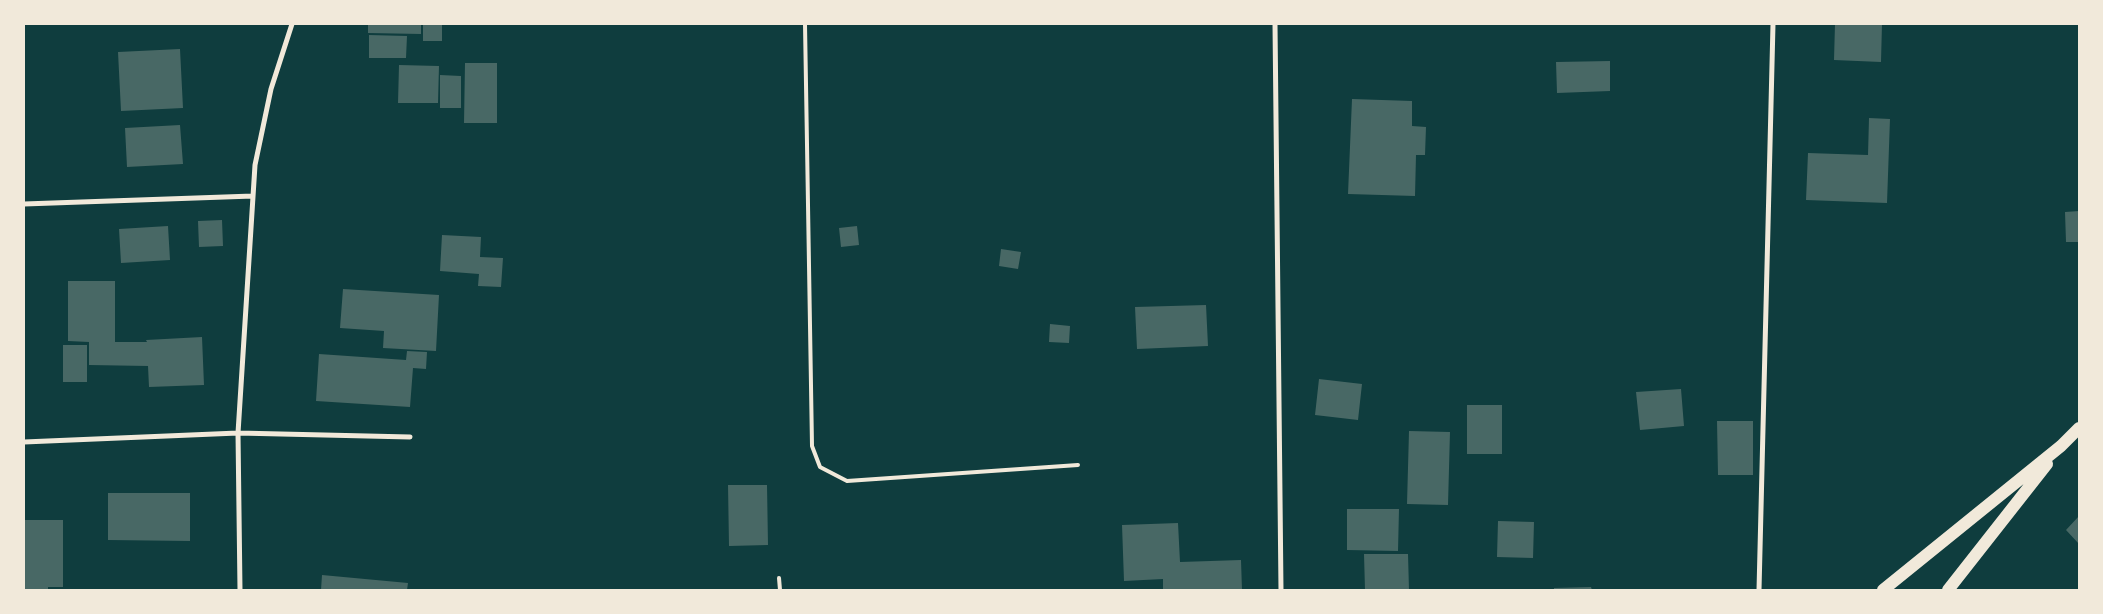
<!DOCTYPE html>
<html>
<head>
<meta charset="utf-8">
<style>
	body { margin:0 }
	#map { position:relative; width:2103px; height:614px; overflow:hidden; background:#0f3d3e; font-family:Arial,sans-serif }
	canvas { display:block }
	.frame { position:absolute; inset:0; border:25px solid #f1e9da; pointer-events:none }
</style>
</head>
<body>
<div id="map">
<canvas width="2103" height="614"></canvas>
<div class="frame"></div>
</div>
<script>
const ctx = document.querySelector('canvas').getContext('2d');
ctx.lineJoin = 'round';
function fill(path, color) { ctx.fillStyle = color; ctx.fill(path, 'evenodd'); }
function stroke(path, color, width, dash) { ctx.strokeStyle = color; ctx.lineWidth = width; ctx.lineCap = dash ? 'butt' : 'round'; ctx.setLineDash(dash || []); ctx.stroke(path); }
const building = new Path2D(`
	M368,24H421V34L368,33Z
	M423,24H442V41H423Z
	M1835,24H1882L1881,62L1834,60Z
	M369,35L407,36L406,58H369Z
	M180,49L183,108L121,111L118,52Z
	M1610,61V91L1557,93L1556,62Z
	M465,63H497V123H464Z
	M399,65L439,66L438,103H398Z
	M440,75L461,76V108H440Z
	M1352,99L1412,101V126L1426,127L1425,155H1416L1415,196L1348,194Z
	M1869,118L1890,119L1887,203L1806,200L1808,153L1868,155Z
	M180,125L183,164L127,167L125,128Z
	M2079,211V242H2066L2065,212Z
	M222,220L223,246L199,247L198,221Z
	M168,226L170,260L121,263L119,229Z
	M857,226L859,245L841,247L839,228Z
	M442,235L481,237L480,257L503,258L501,287L478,286L479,274L440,271Z
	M1001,249L1021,252L1018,269L999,266Z
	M68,281H115V342H147L146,340L202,337L204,385L149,387L148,366L89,365V342L68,341Z
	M343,289L439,295L436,351L383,348L384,331L340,328Z
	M1206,305L1208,346L1137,349L1135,307Z
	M1050,324L1070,326L1069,343L1049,342Z
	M63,345H87V382H63Z
	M407,351L427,352L426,369L413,368L410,407L316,401L319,354L406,360Z
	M1319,379L1362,384L1358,420L1315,415Z
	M1681,389L1684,426L1640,430L1636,392Z
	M1467,405H1502V454H1467Z
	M1717,421H1753V475H1718Z
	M1409,431L1450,432L1448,505L1407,504Z
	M728,485H767L768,545L729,546Z
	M108,493H190V541L108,540Z
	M1347,509H1399L1398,551L1347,550Z
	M2079,516V544L2066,530Z
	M24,520H63V587H48V590H24Z
	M1498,521L1534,522L1533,558L1497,557Z
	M1178,523L1180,562L1241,560L1242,590H1163V579L1124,581L1122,525Z
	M1364,554H1408L1409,590H1365Z
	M322,575L408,583L407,590H321Z
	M1591,587L1592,590H1554V588Z`);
const service = new Path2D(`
	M805,24L812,446L820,467L847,481L1078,465
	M779,578L780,590`);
const minor = new Path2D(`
	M1275,24L1281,590
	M24,204L253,196
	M24,442L238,433L410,437
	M240,590L238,433L255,165L271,89L292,24
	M1759,590L1773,24`);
const primary = new Path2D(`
	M1883,590L2061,446L2079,428
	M1948,590L2047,464`);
fill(building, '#486865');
stroke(service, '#f1e9da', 4);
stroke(minor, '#f1e9da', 5);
stroke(primary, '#f1e9da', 12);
</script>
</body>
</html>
